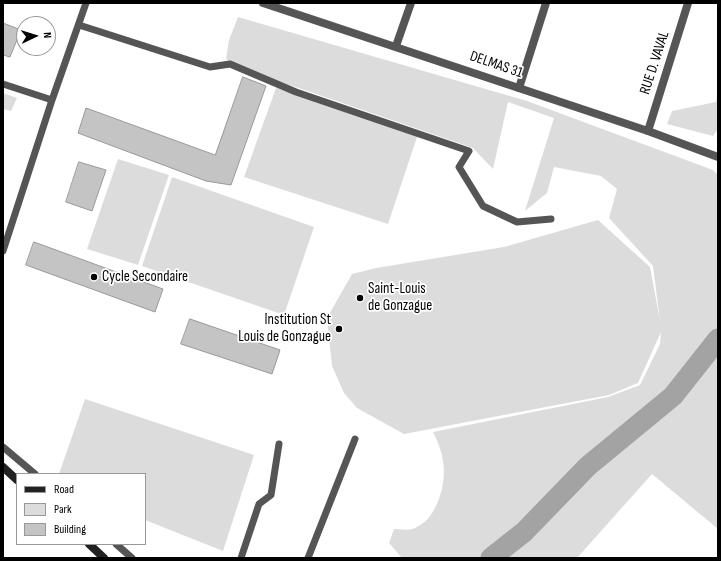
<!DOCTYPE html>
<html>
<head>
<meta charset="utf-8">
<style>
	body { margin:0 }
	#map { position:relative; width:721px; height:561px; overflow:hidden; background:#fff; font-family:"Sofia Sans Condensed",sans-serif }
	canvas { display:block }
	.frame { position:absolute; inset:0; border:4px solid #000; pointer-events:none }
	.legend { position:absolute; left:16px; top:473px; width:130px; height:72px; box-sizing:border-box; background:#fff; border:1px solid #999; margin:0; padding:5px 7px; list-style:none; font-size:12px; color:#000 }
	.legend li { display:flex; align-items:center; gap:8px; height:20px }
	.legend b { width:20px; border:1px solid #999 }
	.north { position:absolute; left:16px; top:16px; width:40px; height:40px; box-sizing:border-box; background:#fff; border:1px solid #999; border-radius:50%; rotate:86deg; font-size:11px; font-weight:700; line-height:16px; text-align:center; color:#000 }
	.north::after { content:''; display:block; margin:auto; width:14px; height:18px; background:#000; clip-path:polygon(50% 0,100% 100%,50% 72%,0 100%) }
</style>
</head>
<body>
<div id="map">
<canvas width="721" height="561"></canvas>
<div class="frame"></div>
<ul class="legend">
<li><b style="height:5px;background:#222"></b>Road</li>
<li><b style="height:11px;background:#dcdcdc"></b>Park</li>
<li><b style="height:11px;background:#c4c4c4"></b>Building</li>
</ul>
<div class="north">N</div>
</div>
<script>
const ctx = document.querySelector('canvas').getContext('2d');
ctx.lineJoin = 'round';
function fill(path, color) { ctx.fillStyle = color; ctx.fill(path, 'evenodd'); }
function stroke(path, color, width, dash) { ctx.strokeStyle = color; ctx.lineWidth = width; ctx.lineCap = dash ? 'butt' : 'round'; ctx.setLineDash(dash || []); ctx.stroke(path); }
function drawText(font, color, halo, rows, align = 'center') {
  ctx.font = font + ' "Sofia Sans Condensed",sans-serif'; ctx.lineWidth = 3.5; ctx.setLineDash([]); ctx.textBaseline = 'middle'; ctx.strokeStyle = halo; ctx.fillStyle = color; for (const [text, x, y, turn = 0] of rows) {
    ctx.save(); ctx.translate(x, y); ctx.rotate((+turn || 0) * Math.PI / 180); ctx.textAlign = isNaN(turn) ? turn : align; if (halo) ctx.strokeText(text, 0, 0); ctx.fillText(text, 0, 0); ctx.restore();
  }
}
const green = new Path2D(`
	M238,17L527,101L713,170L718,175V529L652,474L577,558H402L389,543L394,529C400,529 410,531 415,528C426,523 431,516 436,506C448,480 446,457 433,432L608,397L640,385L660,344L661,332L638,383L609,395L404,434L357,408L344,393L332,366L327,318L352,274L376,268L504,247L598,220L650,267L660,321L653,266L609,218L617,189L601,176L554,167L547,193L525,211L554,118L508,102L493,169L473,148L296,87L250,73L226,59L229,40Z
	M276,88L418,134L388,224L244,177Z
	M718,92V129L713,136L667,124L672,111L716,102Z
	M3,93L17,98L11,111L3,109Z
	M118,159L169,175L138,265L87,249Z
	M172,177L314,227L284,315L142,266Z
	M85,399L254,455L223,551L145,520V474H59Z`);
const river = new Path2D(`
	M491,558L524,532L588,466L673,396L718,339`);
const building = new Path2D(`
	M3,23L21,30L10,57L3,55Z
	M243,77L266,86L231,185L206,181L78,133L86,108L215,155Z
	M79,162L106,170L92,211L66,202Z
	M34,242L163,289L155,312L26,265Z
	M190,319L280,350L272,374L181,344Z`);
const service = new Path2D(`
	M79,25L210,67L230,64L296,92L469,151L459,167L483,206L517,222L551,219
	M3,84L52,100
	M3,251L52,100L86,3
	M3,447L35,474
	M116,544L132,558
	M241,558L259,504L271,495L279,444
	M308,558L355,439`);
const minor = new Path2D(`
	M396,46L411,3
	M519,88L546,3
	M648,131L688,3`);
const tertiary = new Path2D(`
	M263,3L648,131L718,157`);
const secondary = new Path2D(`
	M3,467L17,480
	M89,544L104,558`);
const markers = [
	[94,277,4,"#000"],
	[360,298,4,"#000"],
	[339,329,4,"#000"]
];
const streetNames = [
	["RUE D. VAVAL",655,63,-72],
	["DELMAS 31",496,65,19]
];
const poiNames = [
	["Cycle Secondaire",102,277],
	["Saint-Louis",368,289],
	["de Gonzague",368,306],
	["Institution St",331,320,"right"],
	["Louis de Gonzague",331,337,"right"]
];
fill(green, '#dcdcdc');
stroke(river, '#a3a3a3', 21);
fill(building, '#c4c4c4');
stroke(building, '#999', 1);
stroke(service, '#555', 7);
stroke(minor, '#555', 8);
stroke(tertiary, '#555', 8);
stroke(secondary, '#222', 8);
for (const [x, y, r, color] of markers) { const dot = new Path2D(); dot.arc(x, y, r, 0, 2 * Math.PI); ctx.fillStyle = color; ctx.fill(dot); stroke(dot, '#fff', 1.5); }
drawText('15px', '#000', '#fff', streetNames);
drawText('15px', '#000', '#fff', poiNames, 'left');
</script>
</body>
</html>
